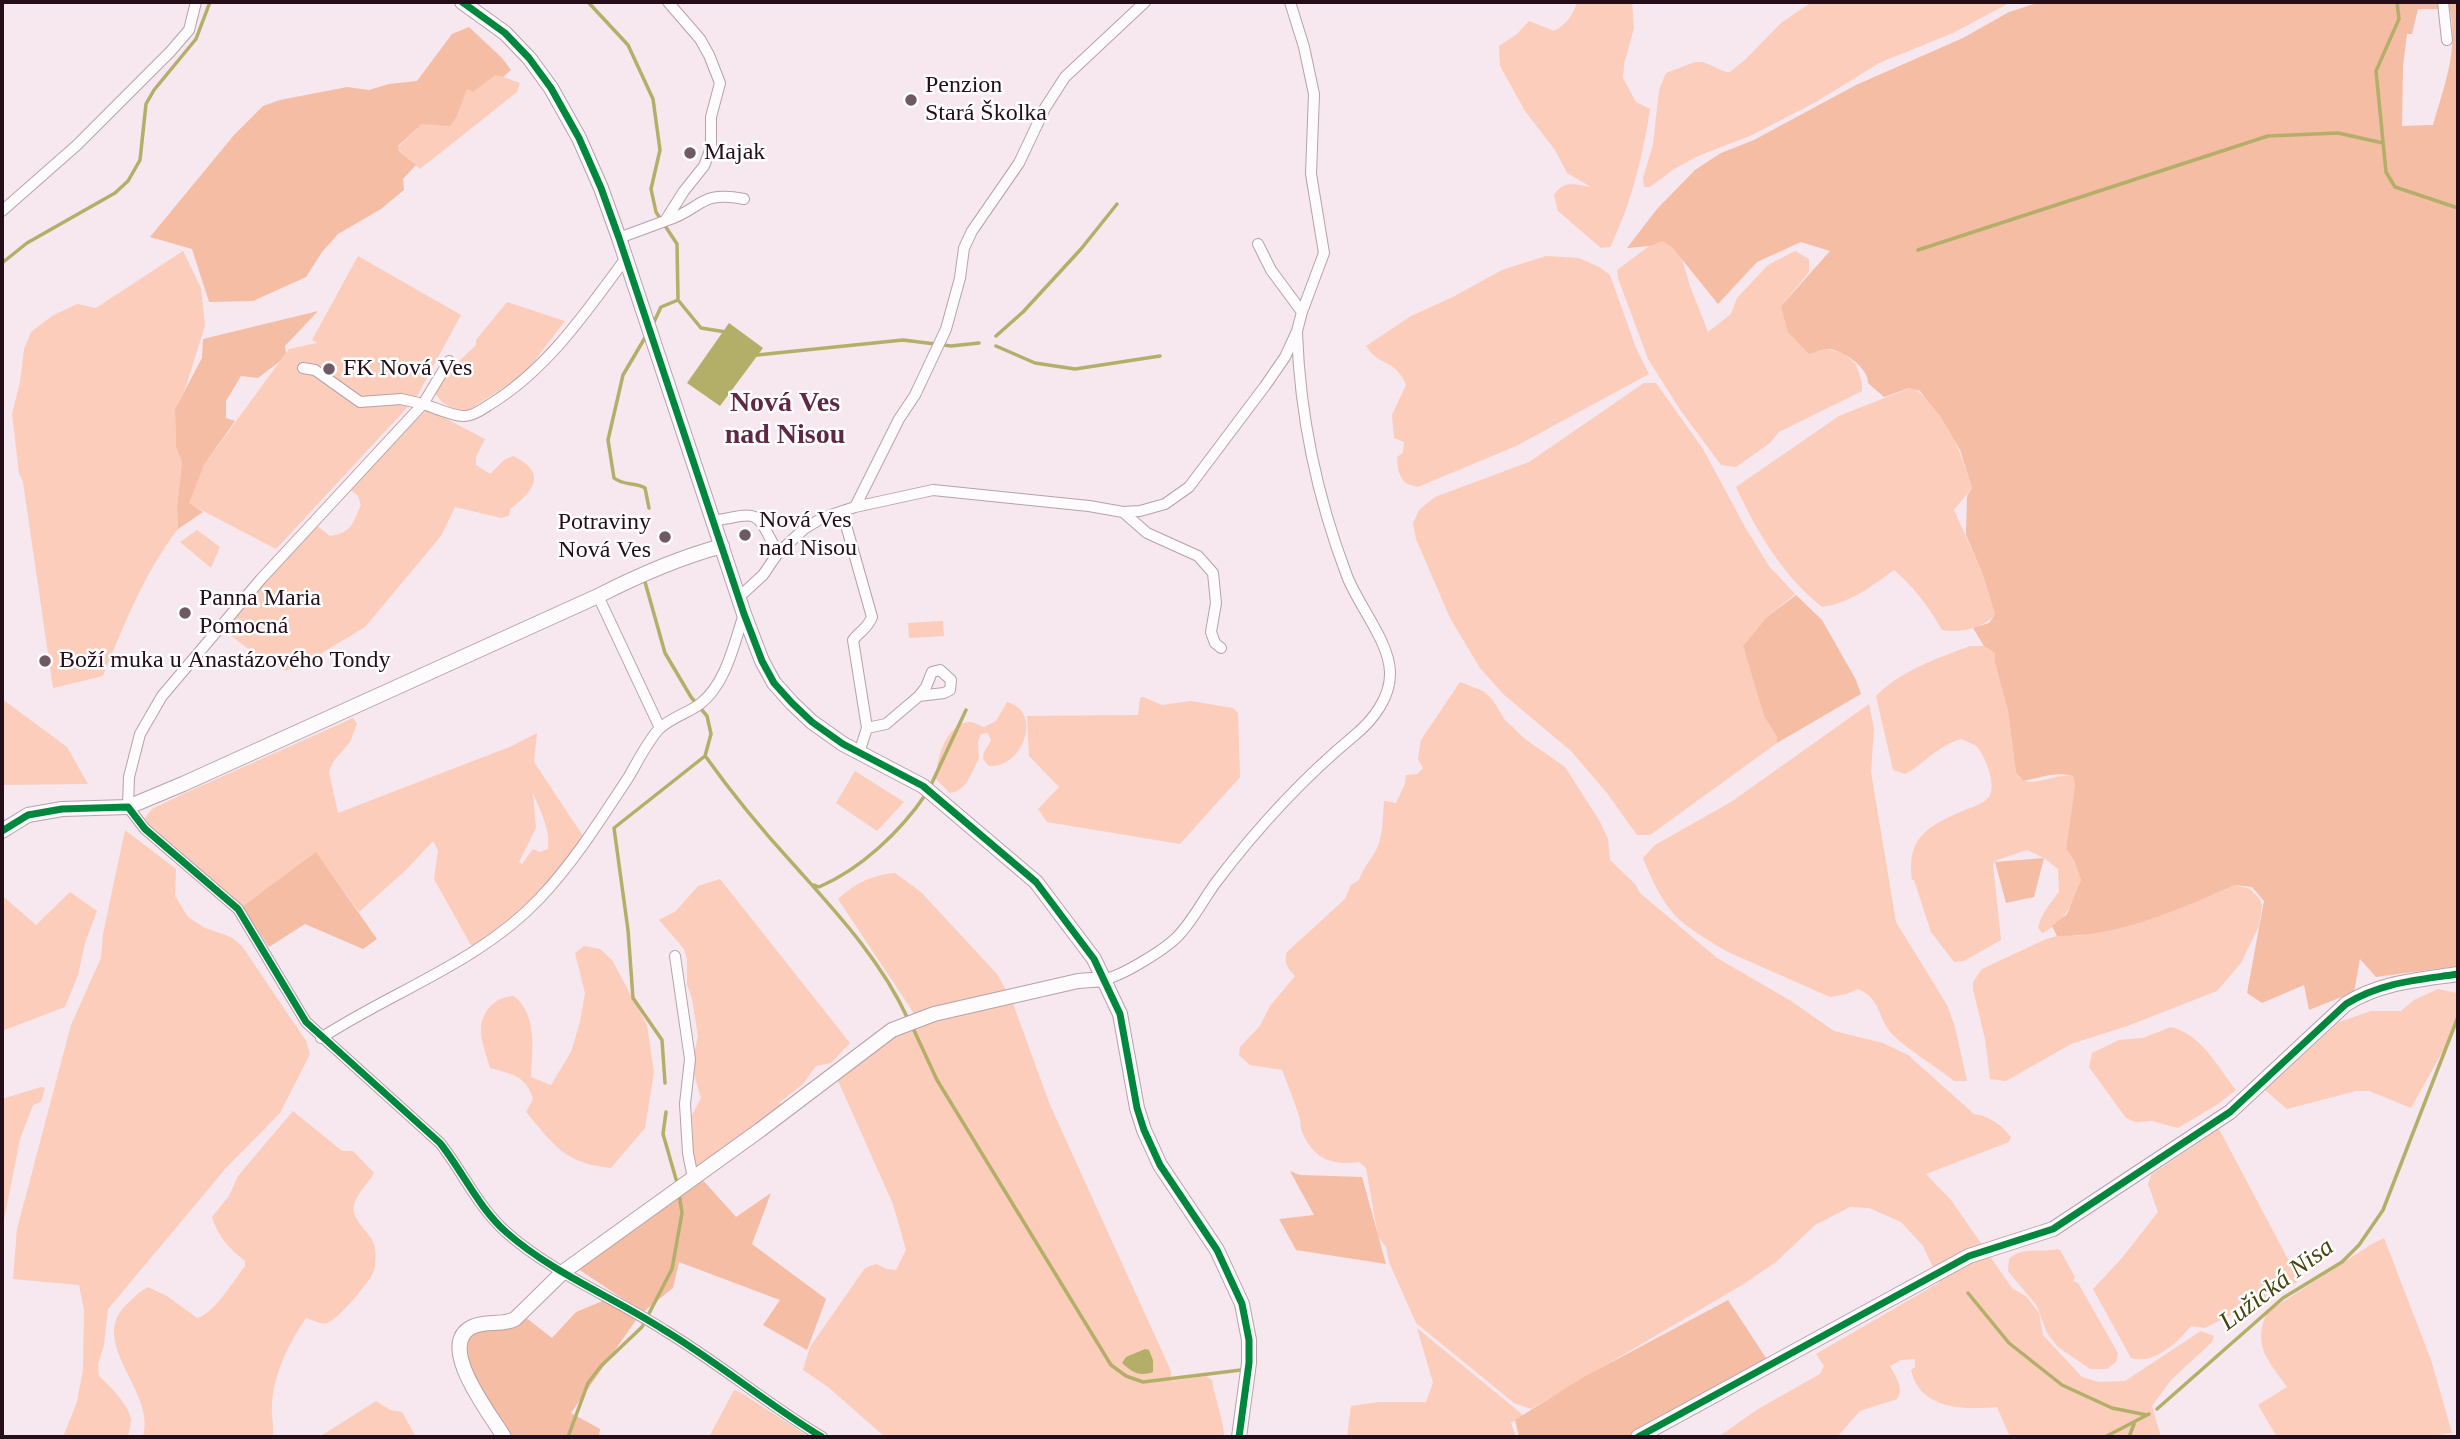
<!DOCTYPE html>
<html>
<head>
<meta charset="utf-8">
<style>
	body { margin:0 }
	#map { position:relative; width:2460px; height:1439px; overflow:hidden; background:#f7e7ee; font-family:Georgia,serif }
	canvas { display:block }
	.frame { position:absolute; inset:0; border:4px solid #260d1a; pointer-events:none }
</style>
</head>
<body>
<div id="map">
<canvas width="2460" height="1439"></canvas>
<div class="frame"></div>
</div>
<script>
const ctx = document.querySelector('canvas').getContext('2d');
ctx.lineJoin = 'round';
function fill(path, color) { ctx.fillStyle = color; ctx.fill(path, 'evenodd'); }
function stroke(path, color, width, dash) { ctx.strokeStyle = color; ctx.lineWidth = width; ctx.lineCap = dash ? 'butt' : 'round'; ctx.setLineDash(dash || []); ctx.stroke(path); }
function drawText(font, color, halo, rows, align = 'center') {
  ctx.font = font + ' Georgia,serif'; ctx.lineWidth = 5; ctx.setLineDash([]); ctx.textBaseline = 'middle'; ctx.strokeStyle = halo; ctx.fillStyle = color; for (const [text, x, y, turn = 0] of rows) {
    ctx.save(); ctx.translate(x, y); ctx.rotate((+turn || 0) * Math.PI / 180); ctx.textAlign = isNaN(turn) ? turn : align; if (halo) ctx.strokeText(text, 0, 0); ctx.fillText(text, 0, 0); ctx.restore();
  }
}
const green = new Path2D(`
	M1577,2H1632L1634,28L1624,64L1623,78L1636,102L1650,109C1643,155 1631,205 1610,247L1601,248L1558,211L1554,195C1564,179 1576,185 1591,187L1567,173L1555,150L1525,111L1500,66L1499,46L1517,34L1529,21L1554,31C1567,24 1573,15 1577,2Z
	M1812,2H2011L1953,33L1879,63L1816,102L1752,135L1698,156L1674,169L1650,187H1644L1643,178L1653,145L1659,90L1666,73L1695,62H1703L1726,72H1730L1746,59L1781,23Z
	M495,74L520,83L517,92L420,169L399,150L398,147L422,124L457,116L467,88L474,91Z
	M1662,240L1672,247L1682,259L1690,286L1708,332L1731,314L1737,298L1768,265L1795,251L1809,259V272L1781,306L1826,349L1843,353L1856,364L1862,383V391L1779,432L1770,443L1736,467L1721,465L1681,411L1648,359L1618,278L1617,270L1652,244Z
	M183,251L201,288L205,326L185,389L175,409L176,447L182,462L177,508L178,529C144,573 124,625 103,676L53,688L23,482L19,473L12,414L20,382L24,349L31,332L52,316L77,304L96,308Z
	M358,256L461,315L416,398L276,549L188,503L204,465L289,349L317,343L312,340Z
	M1546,256L1579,258L1599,267L1610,275L1636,348L1649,374L1516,446L1418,487C1400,484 1398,474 1397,457L1403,453L1404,442L1394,438L1392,415L1406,385C1395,358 1379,367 1366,346L1411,316L1451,298L1502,270Z
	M507,302L565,321L525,373L469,410L459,412L442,402L435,393L448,372L476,345V340Z
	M1644,383H1656L1703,449L1745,527L1769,566L1795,594L1767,617L1743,646L1764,716L1777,737V743L1650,835H1637L1607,793L1571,751L1503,694L1480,668L1450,618L1416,539L1413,523L1419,510L1435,497L1529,462Z
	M1910,388C1943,399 1962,457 1972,488L1954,510L1983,575L1995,614C1984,629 1959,633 1942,630C1929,607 1914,587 1894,570C1872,586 1850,603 1822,607C1783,576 1757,532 1736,487L1839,416Z
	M427,409L485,439L476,457V465L490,474L504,460L513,456C549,473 533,492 510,509L509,516L501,518L455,507L441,536L365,627L307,662L285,671L276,663L268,664L221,628L316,525L330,536C352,533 353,523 361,505L358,496L351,490L383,453Z
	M197,530L220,547L211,568L180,542Z
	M943,621L944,636L909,638L908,623Z
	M1970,646H1984L1995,653V663L2008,711L2016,773C2026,793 2054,772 2073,776L2075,785L2066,849L2074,860L2081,880C2073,902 2065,923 2042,933L2038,928C2040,916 2051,902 2059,892L2058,869L2044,858L2027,850L1997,860L1993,864L2001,940L1964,961L1954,962L1931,932L1914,880H1912C1906,836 1930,825 1965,810C1973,807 1983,804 1989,797C1997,786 1985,754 1976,746C1972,743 1965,741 1961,739C1935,747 1927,762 1905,774L1893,770L1876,696C1902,670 1936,659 1970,646Z
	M1460,682L1483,691L1492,699L1505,720L1525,739L1565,767L1599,820L1608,839L1610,860L1635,884L1640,893L1717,958L1791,1001L1834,1031L1883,1043L1908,1055L1974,1114C1991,1117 2000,1124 2011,1137L2009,1142L1926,1174L1951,1200L2012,1288L2027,1297L2039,1313L2043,1335L2082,1377L2099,1382L2125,1381L2201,1331L2214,1336L2212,1342L2171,1380L2152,1406L2161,1437H2010L1997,1407C1964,1410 1920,1410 1911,1370L1915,1367V1359L1901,1360L1890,1366C1895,1376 1905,1388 1897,1399L1860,1411L1837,1437H1718L1758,1409L1820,1374L1824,1366L1816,1354L1940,1282L1923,1246L1901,1222L1869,1208L1850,1207L1815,1225L1776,1262L1742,1285L1531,1409L1514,1403L1416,1323L1389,1262L1386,1247L1378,1237L1366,1168L1359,1162C1332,1166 1314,1159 1302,1132C1300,1127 1301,1121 1299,1116C1294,1100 1288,1085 1282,1070L1250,1065L1239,1055L1240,1047L1260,1026L1270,1006L1295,976C1288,969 1283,962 1287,952L1345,899L1351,885L1359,880C1363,867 1373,858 1378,846C1383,832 1383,816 1384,801L1396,803L1405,784L1406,775L1417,774L1423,768L1418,759L1421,740Z
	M1143,697L1162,705L1191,701L1233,708L1238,713L1240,777L1180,844L1047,822L1038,809L1059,787L1029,756L1027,716L1138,715L1140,698Z
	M2,699L67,747L88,784L2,785Z
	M1007,702C1043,711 1024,768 989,766L983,759L984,752L991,741L988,733L981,734L978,742L979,758C972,771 967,791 950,793L936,779C936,760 945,726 968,722C973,721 979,726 984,727L996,721Z
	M1869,704L1874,728L1871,772L1896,922L1947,1005L1955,1027L1967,1081H1954C1937,1067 1905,1048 1891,1033C1877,1016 1881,999 1858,989L1846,994L1830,997L1728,952C1714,944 1682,925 1673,913C1660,898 1650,876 1643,858L1655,845L1731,802Z
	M353,718L357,724L350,742L333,762L329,772L338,813L512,746L537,733L534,762L583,836C560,883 514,917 472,947L434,879L438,850L433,841L407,869L359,912L316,853L242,907L152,829L145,818L152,809L183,794ZM533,793C540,810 551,831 548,849L540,852L533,849L522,864L519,862L536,828Z
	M855,771L904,802L877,831L836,803Z
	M125,830L176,869L175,896L188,917L205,928L231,937L242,946L306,1041L310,1054L280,1113L226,1168L108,1309L104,1345L98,1364L99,1376C110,1386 128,1404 131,1419C131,1424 129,1432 128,1437H63L77,1402L83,1369L84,1310L79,1285L13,1279L17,1229L71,1025L101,958L103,934Z
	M895,873L921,892L997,974L1012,1001L1050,1105L1171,1371V1381L1206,1376L1212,1380C1214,1397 1225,1424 1224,1437H885L828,1387L803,1370L810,1347L865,1268L876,1264L887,1269L896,1270L906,1250L893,1204L835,1074L877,1046L907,1030L913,1012L838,899C856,883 871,875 895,873Z
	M720,879L850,1043L831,1063L816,1066L803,1084L780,1102L781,1105L703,1164V1162L694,1167L692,1115L701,1098L694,1074V1054L698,1036L692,999L687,984V959L684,949L659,920L676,911L698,886Z
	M2235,885L2250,889L2260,899L2262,905L2259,926L2241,963L2217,991L2130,1025L2071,1044L2006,1081L1990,1079L1985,1039L1973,989V982L1982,969L2044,940L2057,936H2078L2217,893Z
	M70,892L97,911L85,943L78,975L65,1007L2,1031V900L5,898L36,925Z
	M584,946L600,949L612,960L647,1025L654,1072L645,1128L611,1168C564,1163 555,1146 526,1112L533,1099C526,1075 511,1074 490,1068C487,1056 480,1040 481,1028C482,1010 497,996 514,996C538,1016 532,1049 531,1077L551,1085L571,1052L580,1022L585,993L575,953Z
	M2438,989L2457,993L2458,1024L2411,1108L2369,1091H2356L2287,1109L2265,1090L2339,1022L2371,1011H2401L2414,1000Z
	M2171,1027C2202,1035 2217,1066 2236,1090L2218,1104L2178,1128L2152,1121L2135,1122L2126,1118L2089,1067L2092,1053L2119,1040L2143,1038Z
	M41,1087L45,1088L41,1102L33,1105L20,1139L3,1225L2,1289V1099Z
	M293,1111L342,1151H353L374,1173C369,1182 356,1195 354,1205C350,1221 373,1233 375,1248C376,1256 376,1268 372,1275C366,1285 339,1319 327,1323C321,1325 313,1320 306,1318C289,1343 274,1373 272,1404C271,1415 274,1426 273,1437H143C157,1392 87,1343 126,1305C133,1298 139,1292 148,1287L167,1296L197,1318C214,1314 234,1280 245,1266V1261C229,1248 218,1237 212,1217L229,1196L238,1176Z
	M2219,1129L2299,1280L2278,1295L2264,1298L2205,1328L2191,1326C2177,1343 2154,1365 2131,1358L2093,1289L2122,1258L2158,1212L2148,1184L2151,1175Z
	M2384,1238L2431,1360L2452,1433L2424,1437H2277L2258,1405L2287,1387C2268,1360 2252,1346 2267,1312L2372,1244Z
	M2057,1249L2060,1250L2075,1277L2073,1281L2078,1283L2118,1353L2116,1362L2107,1369H2090L2058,1347L2047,1333L2037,1306L2008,1271L2009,1259C2023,1246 2039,1253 2057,1249Z
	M1417,1328L1523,1415L1511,1423L1516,1437H1347L1351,1406L1379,1402H1426L1433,1383Z
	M734,1390L740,1392L809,1437H709Z
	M376,1401L390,1410L402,1412L416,1437H319Z`);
const forest = new Path2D(`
	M2458,2V966L2376,977L2360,959L2354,992L2309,1010L2304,985L2262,1003L2247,993L2264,901L2252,887L2235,885C2179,909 2119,937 2057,936L2052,926L2067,914L2081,880L2074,860L2066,849L2075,785L2073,776C2057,771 2039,778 2023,781L2016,773L2008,711L1995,663V653L1984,646L1973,628L1989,623L1995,614L1983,575L1966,535L1967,496L1972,488L1960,450L1941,417L1920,391L1909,388L1884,397L1868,383C1869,368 1841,348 1826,349C1820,349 1814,353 1809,354L1788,332L1781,306L1830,251L1801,242L1757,262L1718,304L1672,247L1662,241L1650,246L1627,248L1657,209L1695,170L1721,153L1754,140L1856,85L1963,38L2009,12L2037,3ZM2418,9H2450C2458,52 2445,83 2433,125L2402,126L2403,66L2407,34H2412Z
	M469,27L502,58L511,70L503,77L495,75L473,92L467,89L457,116L450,126L422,124L398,146L399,151L416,165L403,179L404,190L381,209L338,234L322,252L306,277L253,301L209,302L192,249L150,237L234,135L263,106L280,100L347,87L369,90L389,84L417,81L452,34Z
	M318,311L285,346L286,353L279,362L258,378L241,376L226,401V418L235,421L204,465L189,503L203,512L178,529L177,508L182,462L176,447L175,409L202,358L203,339Z
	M1796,595L1822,620L1856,680L1861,694L1777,743V737L1764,716L1743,646L1767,617Z
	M316,852L377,939L363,949L305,924L269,947L242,907Z
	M2044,858L2034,897L2006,903L1995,862Z
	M1290,1171L1300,1175L1362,1177L1386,1264L1296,1250L1279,1219L1314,1215Z
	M701,1178L736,1217L771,1193L752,1244L826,1299L807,1350L763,1325L780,1300L679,1262L673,1288L643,1312L578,1269Z
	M605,1300L636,1320L571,1413L600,1429L599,1437H513L469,1371L462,1342L471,1330L518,1326L525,1317L552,1338L576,1312Z
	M1728,1300L1768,1361L1633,1437H1519L1515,1420L1582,1378Z`);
const water = new Path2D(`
	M729,323L763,348L720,406L687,383Z
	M1145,1349L1149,1350L1153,1360V1372C1139,1377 1132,1372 1122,1363L1126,1357Z`);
const stream = new Path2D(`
	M588,2L628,45L653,99L660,150L651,189L656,212L677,244L678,300L661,307L653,324
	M2397,2L2399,19L2376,71L2386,172L2395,187L2458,208
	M1918,250L2268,136L2338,133L2383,143
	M2,263L27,243L115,193L128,181L140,160L146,104L154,90L196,39L210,2
	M678,300L701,328L726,332
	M646,336L623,375L608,440L614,478C624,486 636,482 645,488L649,508
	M996,336L1023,312L1081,249L1117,204
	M996,346L1035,363L1075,369L1160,356
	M757,355L903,340L951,346L979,343
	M645,582L665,653L691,697L707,716L711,734L705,756L614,828L628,930L633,998L662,1040L665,1083
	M706,757C733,795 762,830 794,865C836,912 881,960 908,1019
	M930,787L966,710
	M814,885L819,887C861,869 900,832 926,794
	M912,1026L937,1080L1111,1365L1126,1376L1143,1382L1241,1370
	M666,1112L663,1134L678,1186
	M1968,1293L2009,1343L2062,1385L2112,1408L2147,1415
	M2157,1409L2283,1298L2342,1262L2359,1245L2383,1210L2458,1017
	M568,1437L588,1383L601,1366L642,1327L672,1269L682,1213L679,1193
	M2105,1437L2149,1414
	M2129,1437L2134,1424`);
const street = new Path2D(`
	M2443,2L2447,40
	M2,211L77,145L170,52L189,30L196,2
	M665,221C702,210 698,190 744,199
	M619,238L665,221L684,191L704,166L711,148V117L720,83L709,55L700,39L668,2
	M1258,244L1271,270L1302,312
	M626,258C586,312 548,369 489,405C483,409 473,416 465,416C455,417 433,407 423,404L261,579L162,696L140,734L129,777L128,807L145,829L238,909L306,1022L440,1143C463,1172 478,1207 506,1232C552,1273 613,1297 664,1330C719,1363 767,1404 822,1437
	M303,368L315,370L360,402L401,399L423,404L449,361
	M855,507L899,419L915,395L946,329L960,278L964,248L972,231L1019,163L1045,108L1065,77L1145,2
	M842,511L872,617C868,628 860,631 853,640L867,728L859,753
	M1123,512L1147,533L1198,556L1213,573L1216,603L1211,632L1215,643L1221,648
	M713,521C762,512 754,509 778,553
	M598,596L660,728
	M739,597L763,575L778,553L804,529L822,518L855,507L933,490L1089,506L1123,512L1140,511L1165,504L1189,487L1265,386L1285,357L1297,331L1302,312L1324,253L1311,174L1314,94L1304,47L1290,2
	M867,728L886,724L919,696L944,693L950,690L951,680L940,670L932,672L926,687L919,696
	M675,956L690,1059L685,1104L688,1153L693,1178
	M1105,979C1122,976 1164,950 1177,937C1193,921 1204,898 1217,881C1258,827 1303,778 1355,735C1373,720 1391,697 1390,672C1389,641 1358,605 1347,576C1317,497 1300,417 1297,333
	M321,1038C393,991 480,962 540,898C574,862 601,819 628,778C637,763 647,742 659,729C670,718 688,713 700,704C726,684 734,644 744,614`);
const secondary = new Path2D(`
	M462,2L505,33L529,58L551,88L579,138L601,188L619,238L744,614L762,661L774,683L792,703L812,722L843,744L923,786L1036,882L1094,959L1120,1014L1137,1108L1144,1130L1160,1165L1217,1250L1242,1304L1249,1340V1363L1239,1437
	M2,831L28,815L62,809L128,807L183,784L598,596C639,575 678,558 722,546
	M504,1437C491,1415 435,1345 472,1327C486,1320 502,1326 515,1319L563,1272L760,1130L892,1030L934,1014L1078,981L1105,979
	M1638,1437L1969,1256L2053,1229L2230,1112L2346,1004C2381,982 2419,980 2458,974`);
const cycleway = new Path2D(`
	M462,2L505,33L529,58L551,88L579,138L601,188L619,238L744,614L762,661L774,683L792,703L812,722L843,744L923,786L1036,882L1094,959L1120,1014L1137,1108L1144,1130L1160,1165L1217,1250L1242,1304L1249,1340V1363L1239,1437
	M2,831L28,815L62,809L128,807L145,829L238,909L306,1022L440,1143C463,1172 478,1207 506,1232C552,1273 613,1297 664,1330C719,1363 767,1404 822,1437
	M1638,1437L1969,1256L2053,1229L2230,1112L2346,1004C2381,982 2419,980 2458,974`);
const markers = [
	[911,100,7,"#6f5964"],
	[690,153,7,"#6f5964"],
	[329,369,7,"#6f5964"],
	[745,535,7,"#6f5964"],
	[665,537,7,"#6f5964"],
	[185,613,7,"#6f5964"],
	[45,661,7,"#6f5964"]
];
const poiNames = [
	["Penzion",925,86],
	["Stará Školka",925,114],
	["Majak",704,153],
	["FK Nová Ves",343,369],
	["Nová Ves",759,521],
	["nad Nisou",759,549],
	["Potraviny",651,523,"right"],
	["Nová Ves",651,551,"right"],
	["Panna Maria",199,599],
	["Pomocná",199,627],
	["Boží muka u Anastázového Tondy",59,661]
];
const waterNames = [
	["Lužická Nisa",2277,1285,-37]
];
const quarterNames = [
	["Nová Ves",785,404],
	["nad Nisou",785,436]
];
fill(green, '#fbcdba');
fill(forest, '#f4bda4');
fill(water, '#b4af68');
stroke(stream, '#b4af68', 3.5);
stroke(street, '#b5a2ab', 12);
stroke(secondary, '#b5a2ab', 16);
stroke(street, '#fefbfc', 10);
stroke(secondary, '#fefbfc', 14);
stroke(cycleway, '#00873e', 7);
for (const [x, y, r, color] of markers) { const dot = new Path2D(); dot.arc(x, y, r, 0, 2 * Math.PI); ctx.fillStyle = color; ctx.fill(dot); stroke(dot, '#fff', 2.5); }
drawText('24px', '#260d1a', '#fff', poiNames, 'left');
drawText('italic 26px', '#46460f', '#fff', waterNames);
drawText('bold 28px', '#602846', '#fff', quarterNames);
</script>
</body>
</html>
